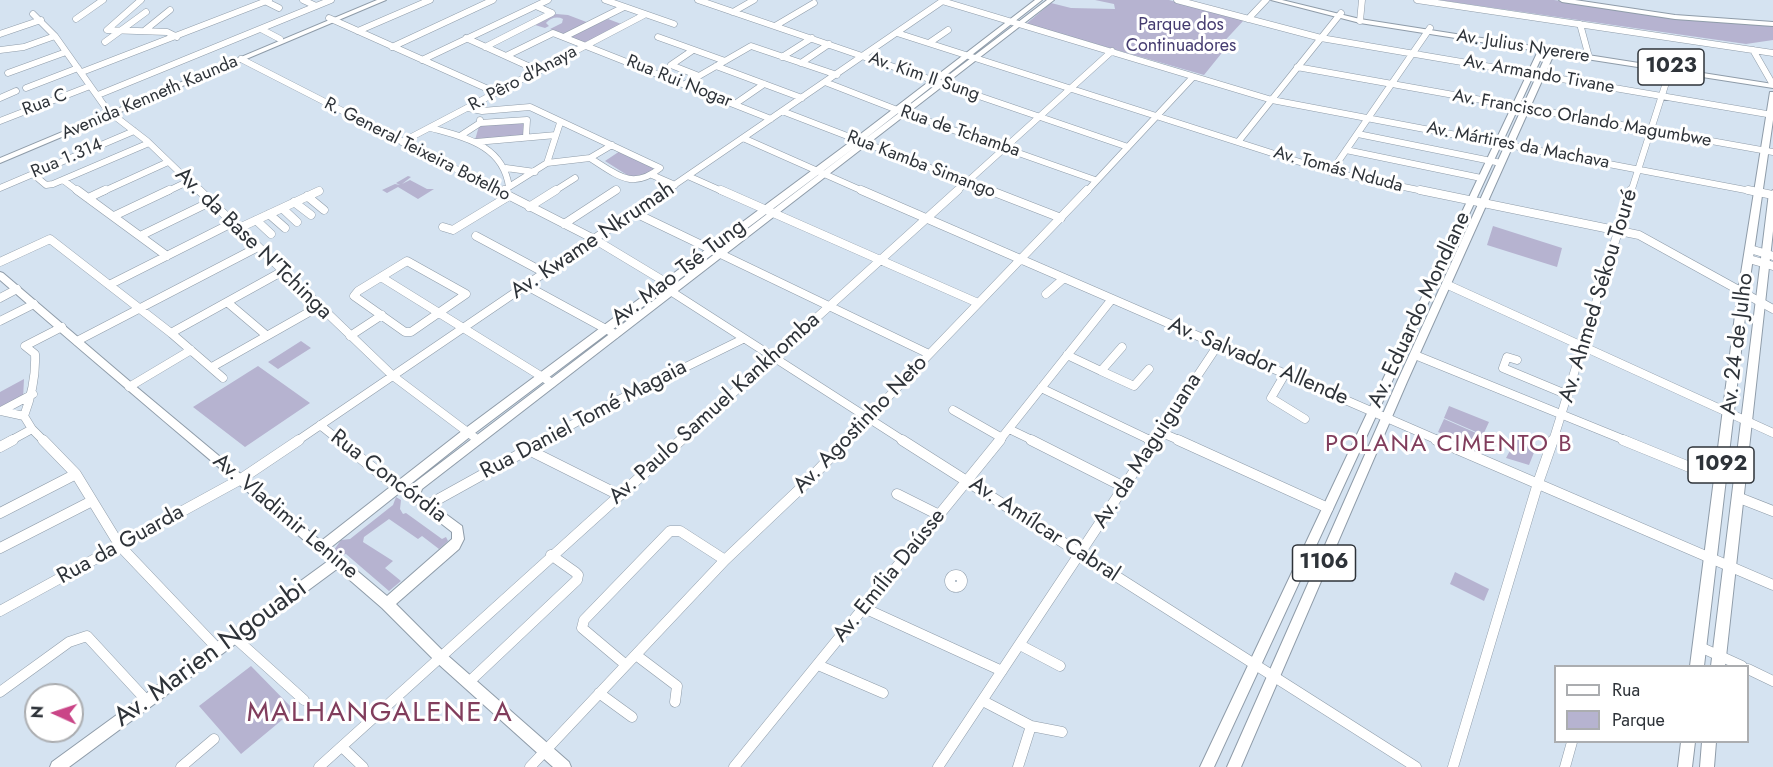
<!DOCTYPE html>
<html>
<head>
<meta charset="utf-8">
<style>
	body { margin:0 }
	#map { position:relative; width:1773px; height:767px; overflow:hidden; background:#d5e3f1; font-family:Jost,sans-serif }
	canvas { display:block }
	.legend { position:absolute; left:1554px; top:665px; width:195px; height:78px; box-sizing:border-box; background:#fff; border:2px solid #abadb0; margin:0; padding:8px 10px; list-style:none; font-size:18px; color:#2e3339 }
	.legend li { display:flex; align-items:center; gap:12px; height:30px }
	.legend b { width:30px; border:2px solid #abadb0 }
	.north { position:absolute; left:24px; top:683px; width:60px; height:60px; box-sizing:border-box; background:#fff; border:2px solid #abadb0; border-radius:50%; rotate:273deg; font-size:16px; font-weight:700; line-height:24px; text-align:center; color:#2e3339 }
	.north::after { content:''; display:block; margin:auto; width:21px; height:27px; background:#ca4587; clip-path:polygon(50% 0,100% 100%,50% 72%,0 100%) }
</style>
</head>
<body>
<div id="map">
<canvas width="1773" height="767"></canvas>
<ul class="legend">
<li><b style="height:8px;background:#fff"></b>Rua</li>
<li><b style="height:16px;background:#b6b3d0"></b>Parque</li>
</ul>
<div class="north">N</div>
</div>
<script>
const ctx = document.querySelector('canvas').getContext('2d');
ctx.lineJoin = 'round';
function fill(path, color) { ctx.fillStyle = color; ctx.fill(path, 'evenodd'); }
function stroke(path, color, width, dash) { ctx.strokeStyle = color; ctx.lineWidth = width; ctx.lineCap = dash ? 'butt' : 'round'; ctx.setLineDash(dash || []); ctx.stroke(path); }
function drawText(font, color, halo, rows, align = 'center') {
  ctx.font = font + ' Jost,sans-serif'; ctx.lineWidth = 6; ctx.setLineDash([]); ctx.textBaseline = 'middle'; ctx.strokeStyle = halo; ctx.fillStyle = color; for (const [text, x, y, turn = 0] of rows) {
    ctx.save(); ctx.translate(x, y); ctx.rotate((+turn || 0) * Math.PI / 180); ctx.textAlign = isNaN(turn) ? turn : align; if (halo) ctx.strokeText(text, 0, 0); ctx.fillText(text, 0, 0); ctx.restore();
  }
}
const green = new Path2D(`
	M1095,0H1169L1244,20L1219,47L1225,49L1204,75L1026,24L1051,3L1071,8L1115,9L1114,4Z
	M1439,0H1554L1637,13L1773,24V40L1746,44Z
	M556,14L568,15L589,23L566,35L550,29L562,23L563,19C557,16 550,18 546,23L549,26L545,28L535,25Z
	M608,19L624,25L587,44L569,36Z
	M527,121L525,136L475,140L479,126Z
	M620,151L658,168L635,180L605,161Z
	M408,176L411,177L402,184L410,180L427,189H434L418,199L398,187L387,193L382,190L395,184L400,185L396,183Z
	M1493,226L1562,248L1557,267L1487,245Z
	M301,341L311,348L278,369L268,362Z
	M258,366L310,403L245,447L193,407Z
	M24,379L23,399L0,410V392Z
	M1449,406L1489,422L1483,435L1444,418Z
	M1444,419L1483,436L1477,450L1438,432Z
	M1518,436L1537,445L1529,465L1506,458Z
	M396,497L401,500L400,509L403,514L406,513L442,539L446,537L448,541L439,549L422,536L418,539L389,519L364,537L363,542L393,561L385,568L401,581L389,591L346,554L341,555L334,550L341,540L350,539L393,505Z
	M1455,572L1489,589L1484,601L1450,584Z
	M251,666L294,710L241,754L199,706Z`);
const minorFar2 = new Path2D(`
	M141,0L107,30L167,32L177,37
	M303,0L316,6
	M605,0L674,24
	M698,0L1128,147
	M1177,0L1321,38L1773,115
	M1417,0L1773,53
	M265,1L279,8
	M942,1L1272,100L1756,192
	M733,12L754,0
	M33,14L55,36L108,111L147,141L200,192
	M329,18L497,93
	M76,19L103,0
	M1248,19L1266,0
	M1360,21L1362,0
	M1580,24L1589,57
	M775,26L814,3
	M261,29L280,39
	M144,31L170,10
	M358,31L430,0
	M897,33L1331,172L1428,192
	M0,34L41,20
	M564,37L624,7
	M658,37L725,61
	M466,38L539,71
	M105,42L146,12
	M929,43L948,30
	M392,47L493,0
	M485,47L552,13L536,6
	M0,50L24,47L55,36
	M693,50L671,65L699,76
	M1753,50L1772,83
	M506,56L553,33L771,119
	M782,57L812,38
	M241,59L501,192
	M422,60L548,0
	M801,63L829,44
	M716,66L802,98
	M1297,67L1773,152
	M82,72L269,0
	M8,73L66,52
	M825,82L905,113L1095,180
	M685,84L751,46L837,75
	M26,88L78,68
	M98,95L331,0
	M0,98L16,91
	M735,104L764,84
	M468,108L482,111L530,107L660,168C632,191 616,174 590,158
	M782,111L993,192
	M0,121L90,86
	M480,123L527,120L526,137
	M431,128C466,138 503,145 509,187
	M1358,134L1501,163
	M460,136L480,123V120
	M743,138L865,192
	M402,142L644,15
	M476,142L556,135
	M1238,142L1341,13
	M1346,150L1481,178
	M547,163L560,123
	M506,168L535,172
	M1331,172L1430,28
	M33,174L46,185L53,184L149,143
	M652,175L675,185
	M688,176L724,192
	M63,180L79,192
	M0,188L134,131
	M102,192L168,162
	M166,192L189,181
	M501,192L547,163L590,158L612,145
	M553,192L575,178
	M613,192L616,190
	M664,192L944,0
	M956,192L1112,51
	M1086,192L1193,77
	M1631,192L1671,67`);
const minorFar1 = new Path2D(`
	M77,190L167,256
	M199,190L393,376L478,440
	M498,190L594,239L667,283L672,292L904,441
	M721,190L978,303
	M861,190L1440,441
	M989,190L1061,218
	M1420,190L1639,235L1773,309
	M1748,190L1773,195
	M501,192L504,190
	M307,196L324,210
	M88,198L105,190
	M294,202L311,215
	M529,207L556,190
	M282,208L297,222
	M633,212L929,354
	M269,214L285,228
	M114,216L169,190
	M256,220L271,234
	M564,224L616,190
	M443,227L453,230L509,196
	M237,229L319,191
	M140,236L210,202
	M476,236L545,273
	M1750,249L1773,256
	M1749,259L1773,266
	M407,261L466,294L411,332H405L354,296L358,291Z
	M0,262L50,239L171,333L223,378
	M381,277L552,383
	M109,285L232,223
	M1448,285L1773,433
	M527,286L615,334
	M1046,294L1063,279
	M0,298L17,289
	M227,302L266,335
	M0,321L34,304
	M171,333L283,271
	M350,336L382,315
	M77,341L258,247
	M1067,355L1101,371L1122,347
	M1415,355L1627,441
	M1517,360L1507,357L1503,368L1568,395
	M212,367L318,307
	M1101,371L1134,386L1149,369
	M1285,374L1271,398L1305,419
	M129,387L191,350
	M1041,388L1152,441
	M953,410L1002,438
	M1,411L33,394
	M1,411L24,416
	M24,416L32,429L44,441
	M24,416C32,395 36,376 35,354L25,346L62,327
	M320,425L340,441
	M1009,429L1034,441
	M1160,432L1181,441
	M10,441L32,429
	M297,441L666,190
	M542,441L606,406L743,339
	M680,441L958,190
	M846,441L1087,190
	M999,441L1112,299
	M1154,441L1218,345
	M1553,441L1631,190`);
const minor = new Path2D(`
	M43,440L76,474L120,546L218,649
	M338,440L398,488L414,493
	M902,440L1416,767
	M1031,440L1124,487
	M1149,440L1153,442
	M1178,440L1328,508
	M1436,440L1773,585
	M1623,440L1719,479
	M0,447L13,440
	M527,449L619,495
	M897,494L939,515
	M1737,497L1773,511
	M426,506L545,440
	M0,513L76,474
	M0,548L92,501
	M950 581a6 6 0 1 1 12 0a6 6 0 1 1-12 0Z
	M864,608L1002,671
	M0,611L241,479L299,440
	M234,637L304,700
	M1020,645L1060,666
	M1700,647L1742,666
	M636,655L677,686L675,702
	M626,665L582,628L584,620L670,531H680L725,560
	M818,665L883,693
	M1748,669L1773,681
	M469,682L577,580L578,575L575,572L551,555
	M0,692L69,642L87,636L147,701
	M599,693L632,717
	M983,701L1031,726L1062,732
	M342,747L363,767
	M181,767L214,739
	M319,767L681,440
	M530,767L725,560L803,486L847,440
	M734,767L1000,440
	M938,767L1155,440
	M1018,767L1031,726
	M1453,767L1538,483L1553,440
	M1565,767L1572,742`);
const major = new Path2D(`
	M377,0H386L0,163V158Z
	M1035,0H1042L861,142L1047,0H1054L422,489L420,495L462,526L464,539L459,549L396,604L446,654L569,762L571,767H553L436,662L382,608L337,569L69,767H50L52,762L328,561C220,467 108,375 0,280V272L3,273L133,384L321,541L463,430L854,139ZM859,144L414,483L408,493L411,500L452,532V539L387,596L330,548L471,436Z
	M1271,0H1282L1360,19L1539,47L1543,45L1549,49L1553,46L1555,47L1556,50L1773,84V88L1554,54L1407,382L1241,767H1227L1397,382L1547,53L1544,52L1214,767H1200L1538,51L1360,23Z
	M1559,0H1575L1675,15L1773,22V26L1675,19L1562,2Z
	M1770,92H1773V120L1748,292L1704,666H1690L1738,292Z
	M1773,190V231L1725,666H1711L1769,193Z
	M1681,742H1695L1692,767H1678Z
	M1702,742H1716L1714,767H1700Z`);
const farParknames = [
	["Parque dos",1181,26],
	["Continuadores",1181,47]
];
const farStreetnames = [
	["Av. Julius Nyerere",1523,47,9],
	["Av. Armando Tivane",1539,75,10],
	["Av. Kim II Sung",924,77,19],
	["R. Pêro d'Anaya",523,79,-28],
	["Rua Rui Nogar",679,82,22],
	["Avenida Kenneth Kaunda",150,98,-23],
	["Rua C",45,103,-21],
	["Av. Francisco Orlando Magumbwe",1582,119,10],
	["Rua de Tchamba",960,132,19],
	["Av. Mártires da Machava",1518,146,11],
	["R. General Teixeira Botelho",417,150,27],
	["Rua 1.314",67,159,-23],
	["Rua Kamba Simango",921,165,21],
	["Av. Tomás Nduda",1338,170,15]
];
const shields = [
	[1671,67,66],
	[1721,465,66],
	[1324,563,63]
];
const shieldNames = [
	["1023",1671,67],
	["1092",1721,465],
	["1106",1324,563]
];
const streetNames = [
	["Av. Kwame Nkrumah",593,241,-34],
	["Av. da Base N'Tchinga",253,244,44],
	["Av. Mao Tsé Tung",679,273,-37],
	["Av. Ahmed Sékou Touré",1599,296,-73],
	["Av. Eduardo Mondlane",1420,310,-65],
	["Av. 24 de Julho",1738,344,-83],
	["Av. Salvador Allende",1258,362,23],
	["Av. Paulo Samuel Kankhomba",715,409,-42],
	["Rua Daniel Tomé Magaia",584,420,-28],
	["Av. Agostinho Neto",861,425,-46],
	["Av. da Maguiguana",1148,451,-57],
	["Rua Concórdia",388,477,37],
	["Av. Vladimir Lenine",285,517,40],
	["Av. Amílcar Cabral",1044,530,33],
	["Rua da Guarda",121,545,-29],
	["Av. Emília Daússe",890,576,-51]
];
const neighbourhoodNames = [
	["POLANA CIMENTO B",1449,445]
];
const nearStreetnames = [
	["Av. Marien Ngouabi",211,654,-36]
];
const nearNeighbourhoodnames = [
	["MALHANGALENE A",380,714]
];
fill(green, '#b6b3d0');
stroke(minorFar2, '#8f9ca9', 7);
stroke(minorFar1, '#8f9ca9', 9);
stroke(minor, '#8f9ca9', 11);
stroke(major, '#8f9ca9', 2);
stroke(minorFar2, '#fff', 6);
stroke(minorFar1, '#fff', 8);
stroke(minor, '#fff', 10);
fill(major, '#fff');
drawText('18px', '#453c70', '#fff', farParknames);
drawText('18px', '#2e3339', '#fff', farStreetnames);
for (const [x, y, w] of shields) { const box = new Path2D(); box.roundRect(x - w / 2, y - 18, w, 36, 4.5); ctx.fillStyle = '#fff'; ctx.fill(box); stroke(box, '#2e3339', 1.5); }
drawText('bold 21px', '#2e3339', null, shieldNames);
drawText('22px', '#2e3339', '#fff', streetNames);
ctx.letterSpacing = '1.5px';
drawText('24px', '#813d5c', '#fff', neighbourhoodNames);
ctx.letterSpacing = '0px';
drawText('27px', '#2e3339', '#fff', nearStreetnames);
ctx.letterSpacing = '1.5px';
drawText('28px', '#813d5c', '#fff', nearNeighbourhoodnames);
ctx.letterSpacing = '0px';
</script>
</body>
</html>
